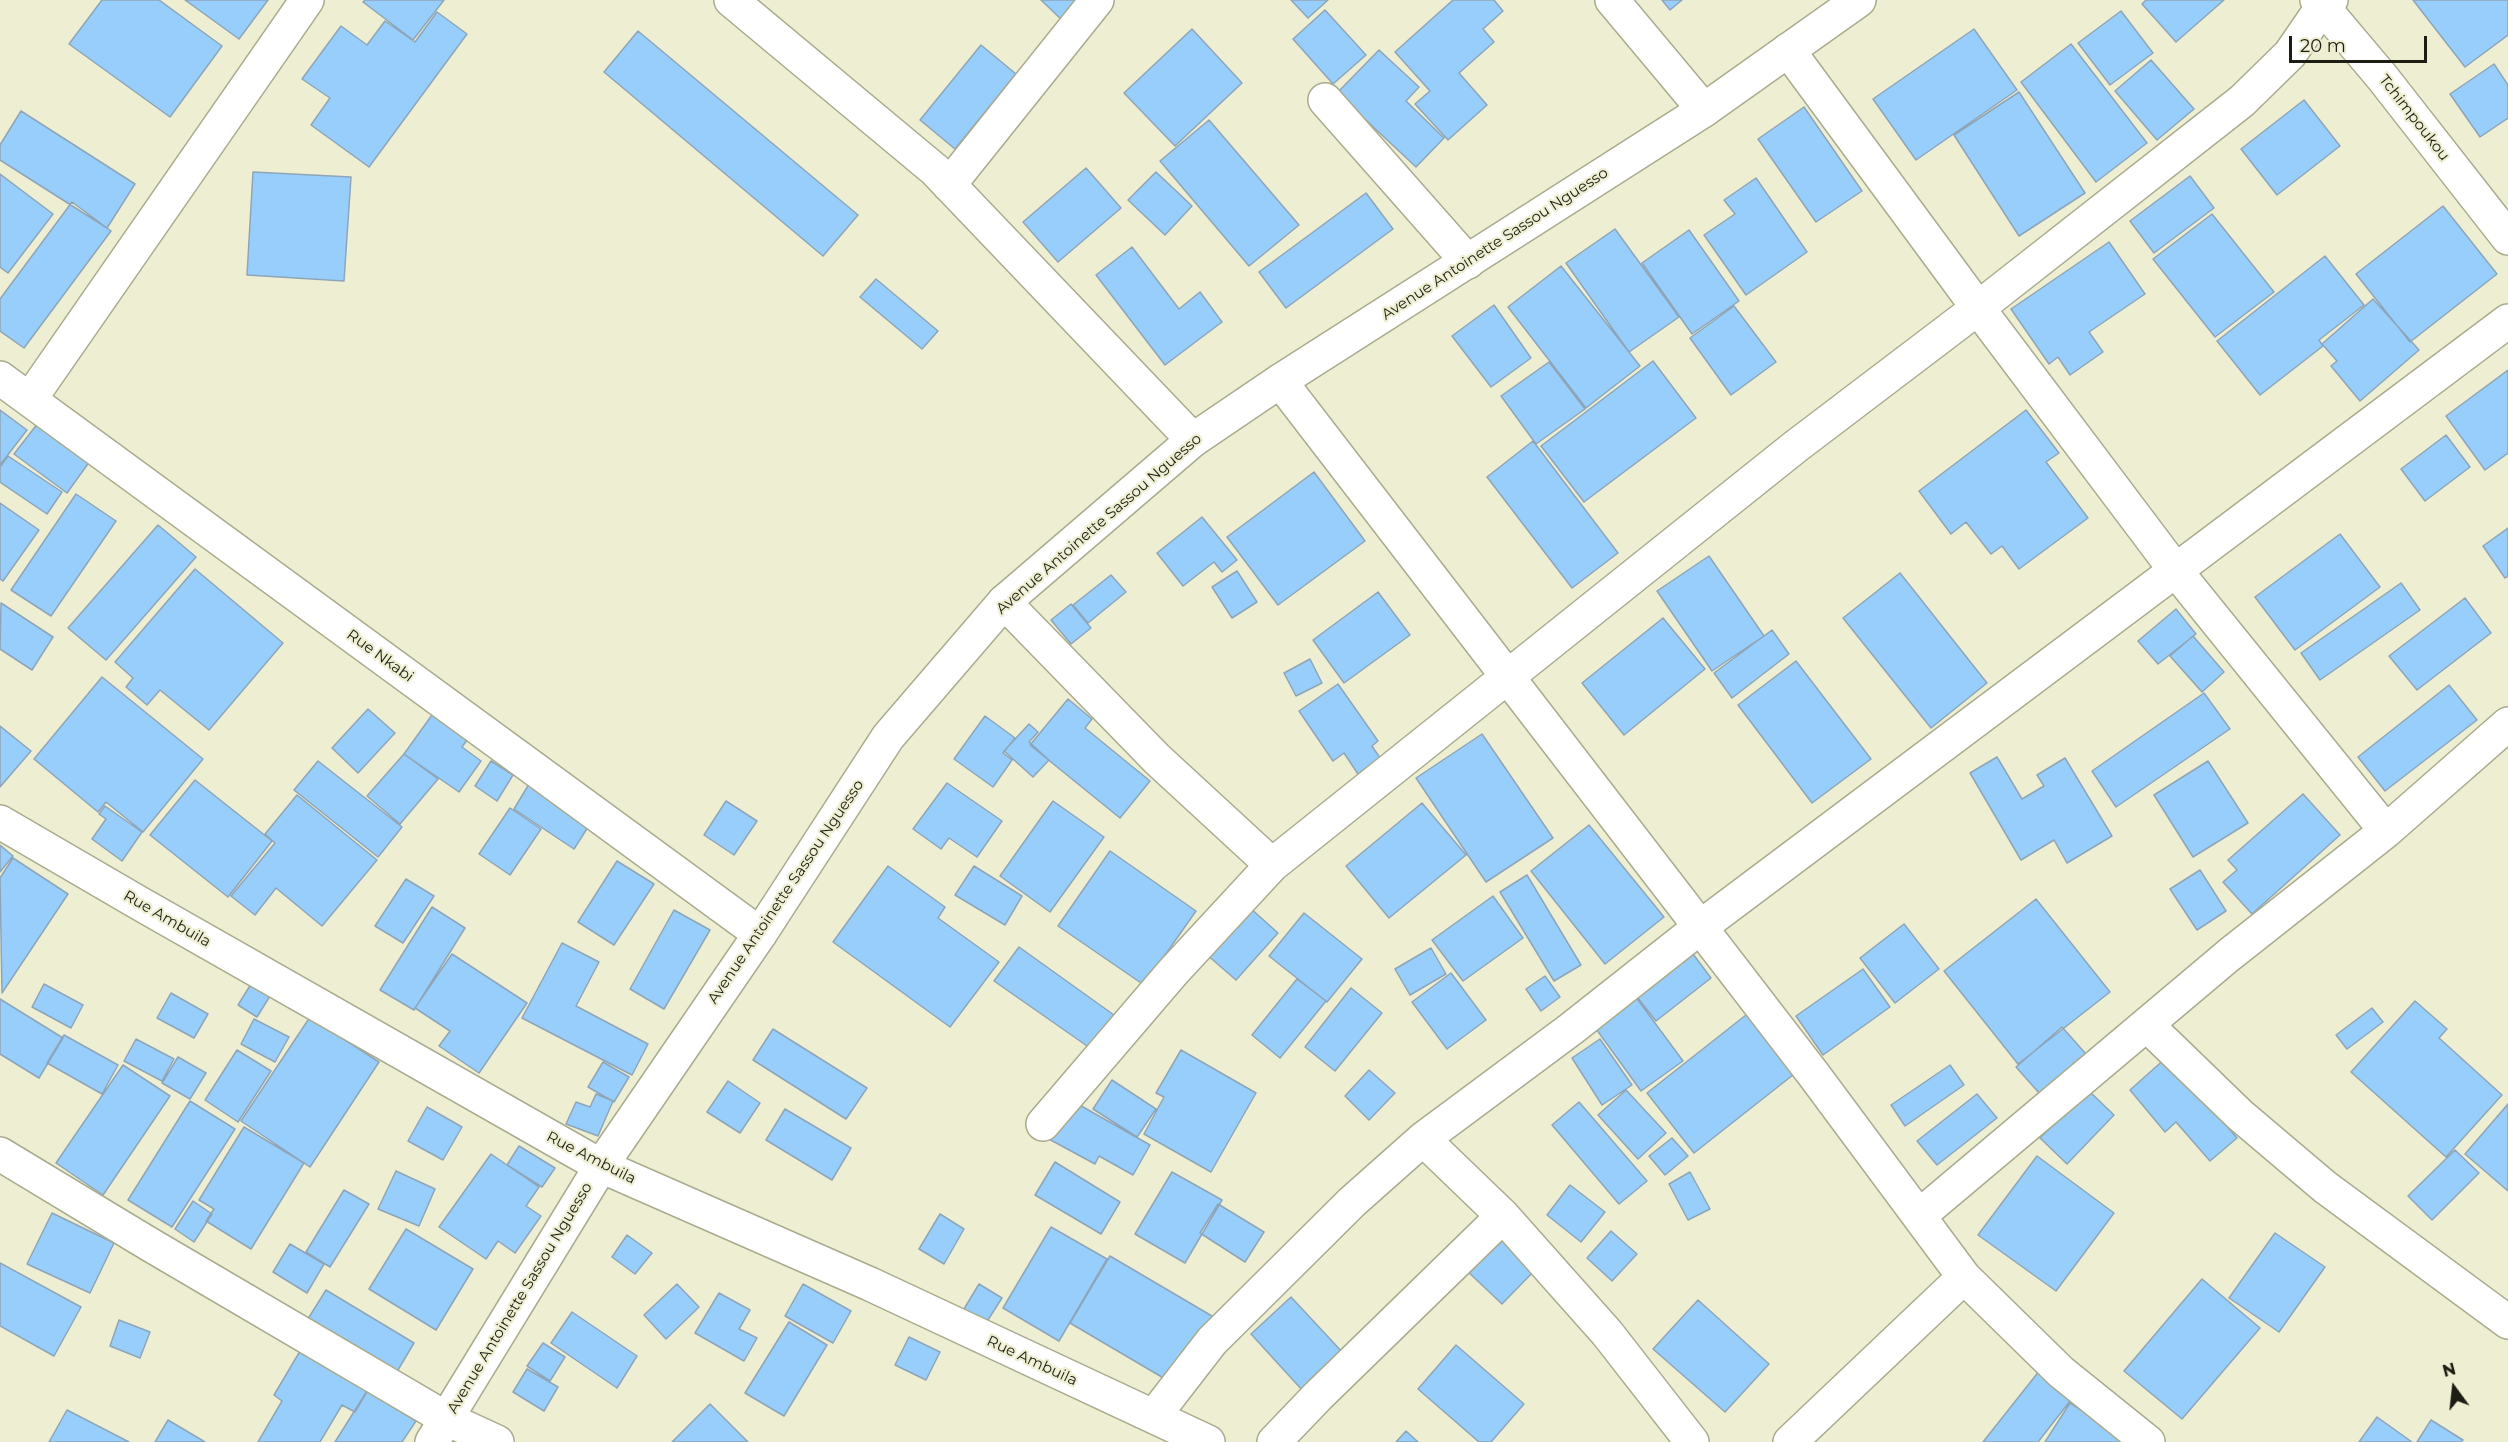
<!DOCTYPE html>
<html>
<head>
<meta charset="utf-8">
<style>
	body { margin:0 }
	#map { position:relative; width:2508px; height:1442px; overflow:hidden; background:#eeefd2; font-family:Montserrat,sans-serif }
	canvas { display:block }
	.north { position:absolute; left:2424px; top:1358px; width:60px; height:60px; -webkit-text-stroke:4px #eeefd2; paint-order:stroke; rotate:345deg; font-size:16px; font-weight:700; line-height:24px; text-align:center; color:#1d1d13 }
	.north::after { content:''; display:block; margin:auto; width:21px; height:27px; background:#1d1d13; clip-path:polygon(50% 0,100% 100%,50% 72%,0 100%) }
	.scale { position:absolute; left:2289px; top:36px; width:138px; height:27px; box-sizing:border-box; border:3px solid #1d1d13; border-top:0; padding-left:8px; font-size:18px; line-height:21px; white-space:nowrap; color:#1d1d13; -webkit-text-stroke:4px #eeefd2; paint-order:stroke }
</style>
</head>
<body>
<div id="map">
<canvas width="2508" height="1442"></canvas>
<div class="north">N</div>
<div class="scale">20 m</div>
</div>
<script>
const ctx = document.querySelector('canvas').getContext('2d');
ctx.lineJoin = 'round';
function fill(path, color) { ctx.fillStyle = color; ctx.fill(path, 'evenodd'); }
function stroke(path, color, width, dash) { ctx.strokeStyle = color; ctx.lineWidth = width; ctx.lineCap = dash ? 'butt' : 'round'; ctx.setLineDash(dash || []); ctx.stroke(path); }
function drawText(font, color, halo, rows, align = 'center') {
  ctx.font = font + ' Montserrat,sans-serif'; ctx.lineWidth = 4.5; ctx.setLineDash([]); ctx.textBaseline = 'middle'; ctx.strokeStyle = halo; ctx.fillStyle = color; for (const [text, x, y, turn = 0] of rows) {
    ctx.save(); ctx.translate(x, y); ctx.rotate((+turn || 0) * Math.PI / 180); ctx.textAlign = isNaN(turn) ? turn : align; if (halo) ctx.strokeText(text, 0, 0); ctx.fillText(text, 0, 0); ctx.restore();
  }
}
const building = new Path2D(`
	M102,0H159L222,46L170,117L69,44Z
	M185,0H268L239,39Z
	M365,0H444L413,40L363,2Z
	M1041,0H1084L1064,22Z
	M1291,0H1328L1308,18Z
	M1453,0H1494L1503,11L1483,29L1494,42L1459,73L1487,105L1448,140L1415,104L1430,91L1395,52Z
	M1662,0H1682L1670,10Z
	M2146,0H2224L2176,42L2142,4Z
	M2413,0H2508V35L2465,67Z
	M1325,10L1366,55L1333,84L1293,39Z
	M2121,11L2153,53L2110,85L2078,43Z
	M437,12L467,34L369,167L311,125L330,98L302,79L341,26L367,45L385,21L415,42Z
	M1192,29L1242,83L1175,146L1124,93Z
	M1974,29L2017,90L1916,160L1873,99Z
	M638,31L858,215L823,256L604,72Z
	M2071,44L2147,143L2096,182L2021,82Z
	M981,45L1016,74L955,149L920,120Z
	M1379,50L1419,87L1406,101L1444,138L1416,167L1337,93Z
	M2151,60L2194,109L2157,140L2115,91Z
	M2494,64L2508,85V118L2480,137L2450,94Z
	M2019,92L2085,193L2019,236L1954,135Z
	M2304,100L2340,146L2277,195L2241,149Z
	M1804,107L1862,191L1816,222L1758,139Z
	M21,111L135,184L107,228L0,160V145Z
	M1209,120L1299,225L1249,266L1160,161Z
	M1086,168L1121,208L1058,262L1023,222Z
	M253,172L351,177L344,281L247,275Z
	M1156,172L1192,206L1165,235L1128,200Z
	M0,174L53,214L8,273L0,267Z
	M2190,176L2214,208L2154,253L2130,221Z
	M1756,178L1807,252L1746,295L1704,235L1735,214L1724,200Z
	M1366,193L1393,229L1286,308L1259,272Z
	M72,202L111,231L24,348L0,331V299Z
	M2443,206L2497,274L2410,342L2356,274Z
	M2212,214L2274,292L2215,337L2153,259Z
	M1615,229L1679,317L1629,352L1566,263Z
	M1689,230L1739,301L1692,334L1642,263Z
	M2109,242L2145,294L2089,332L2103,352L2070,375L2058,357L2049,364L2011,309Z
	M1132,247L1179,309L1200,292L1222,322L1165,365L1096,275Z
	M2325,256L2364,305L2319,340L2323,346L2260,395L2217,341Z
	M1561,266L1640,366L1586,408L1508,307Z
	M876,279L938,331L922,349L860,297Z
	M2373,299L2419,350L2360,401L2331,366L2337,361L2322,344Z
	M1494,305L1531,358L1491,387L1452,336Z
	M1734,306L1776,362L1731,395L1690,338Z
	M1653,361L1696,418L1584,502L1541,446Z
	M1549,362L1585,409L1536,444L1501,396Z
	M2508,370V453L2485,470L2446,416Z
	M0,410L27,430L0,465Z
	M2026,410L2059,453L2046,462L2088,518L2019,569L2002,546L1991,554L1966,522L1951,534L1919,491Z
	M38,423L90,461L67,493L14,454Z
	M2446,435L2470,467L2425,501L2401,469Z
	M1533,441L1618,553L1572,588L1487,477Z
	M8,456L62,492L47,514L0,482V467Z
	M1314,472L1365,541L1278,605L1227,537Z
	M76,494L116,521L51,616L11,590Z
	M0,503L39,530L3,581L0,579Z
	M1202,517L1237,560L1222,572L1214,562L1183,586L1157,553Z
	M158,525L196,557L106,660L68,628Z
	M2508,528V576L2505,578L2483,546Z
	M2340,534L2380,587L2295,650L2255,597Z
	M1709,556L1764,636L1712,671L1657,591Z
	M195,569L283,643L209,730L160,690L147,705L126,687L133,678L115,662Z
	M1237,571L1257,602L1232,618L1212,587Z
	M1900,573L1987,683L1931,728L1843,618Z
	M1111,575L1126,592L1088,623L1073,605Z
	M2401,583L2420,610L2320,680L2301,653Z
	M1378,592L1410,635L1344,683L1313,640Z
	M2465,598L2491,633L2417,690L2389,656Z
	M1,603L53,637L32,670L0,649Z
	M1071,604L1091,628L1071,644L1051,620Z
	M2176,609L2196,634L2158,664L2138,641Z
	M1663,618L1705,669L1624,735L1582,683Z
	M1772,630L1789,654L1732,698L1714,673Z
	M2193,636L2224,672L2202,692L2170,656Z
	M1310,659L1322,683L1296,696L1284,673Z
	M1796,661L1871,759L1812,803L1738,705Z
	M102,677L203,759L143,832L106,802L98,812L34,759Z
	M1338,684L1378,741L1372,746L1380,758L1358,774L1344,753L1333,761L1299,711Z
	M2449,685L2477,720L2385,791L2358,757Z
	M2204,693L2230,729L2116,807L2092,771Z
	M1068,699L1092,719L1085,728L1150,781L1120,818L1030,745Z
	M368,709L395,733L358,773L332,748Z
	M432,715L467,740L462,747L481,761L459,792L404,754Z
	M985,716L1015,738L1003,753L1012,760L993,787L954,759Z
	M1029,724L1038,732L1029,742L1049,760L1033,777L1004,751Z
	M0,726L31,751L0,787Z
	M1482,734L1553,838L1486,882L1416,778Z
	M404,754L438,779L400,824L367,796Z
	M1997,757L2022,799L2044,786L2037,775L2065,758L2112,836L2067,863L2054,840L2021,860L1970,773Z
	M318,761L402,827L378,857L294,790Z
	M491,761L513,775L497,801L475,786Z
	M2208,761L2248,823L2193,857L2154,795Z
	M195,780L272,841L228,897L150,835Z
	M947,783L1002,821L977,857L949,838L941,849L913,829Z
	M529,784L590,824L574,849L514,809Z
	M2303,794L2340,835L2252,914L2223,882L2237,870L2228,860Z
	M297,795L377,860L322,926L276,888L255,915L231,896L275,843L265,834Z
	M726,801L757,821L734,855L704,835Z
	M1053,801L1104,837L1050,912L1000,876Z
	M1422,803L1466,855L1389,918L1346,866Z
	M105,806L142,832L122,861L92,839L106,819L99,814Z
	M510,808L541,829L510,875L479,854Z
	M1589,825L1664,917L1605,964L1531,871Z
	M0,845L13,856L0,872Z
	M1110,851L1196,911L1144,985L1058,926Z
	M13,858L68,894L2,993L0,878Z
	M617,861L654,884L614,945L578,922Z
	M888,866L945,907L938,918L999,962L950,1027L833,942Z
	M974,866L1022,896L1005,925L955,895Z
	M2200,870L2226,911L2197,930L2170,889Z
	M1527,875L1581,965L1554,981L1500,892Z
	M406,879L434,896L403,943L375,926Z
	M1493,896L1523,938L1463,981L1432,940Z
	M2036,899L2110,992L2018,1064L1944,971Z
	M432,907L465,928L414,1010L380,990Z
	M1249,907L1278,933L1236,980L1206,954Z
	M674,910L710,930L664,1009L630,989Z
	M1304,913L1362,959L1327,1002L1269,956Z
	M1904,924L1939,969L1895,1003L1860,958Z
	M562,943L599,962L576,1006L648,1044L632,1075L522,1018Z
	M1019,947L1114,1015L1090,1048L994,981Z
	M1431,948L1446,974L1410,995L1395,969Z
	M452,954L527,1003L479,1073L439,1046L450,1031L415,1008Z
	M1693,954L1711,978L1656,1021L1637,997Z
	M1863,969L1890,1007L1823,1055L1796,1016Z
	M1451,973L1486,1020L1447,1049L1412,1002Z
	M1545,976L1560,997L1541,1011L1526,989Z
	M1297,979L1326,1001L1280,1058L1252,1035Z
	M44,984L83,1005L71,1028L32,1007Z
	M251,984L270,996L257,1017L238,1005Z
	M1351,988L1382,1013L1335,1071L1305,1047Z
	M171,993L208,1014L194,1038L157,1018Z
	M1635,996L1683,1061L1641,1091L1594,1026Z
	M0,999L63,1038L39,1078L0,1054Z
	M2415,1001L2447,1029L2439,1038L2502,1095L2446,1157L2351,1072Z
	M2372,1008L2383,1022L2347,1049L2336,1035Z
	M1751,1011L1798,1071L1694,1153L1647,1093Z
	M310,1017L379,1062L310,1167L241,1121Z
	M254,1019L289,1037L275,1062L241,1044Z
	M2062,1027L2086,1054L2040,1094L2016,1067Z
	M773,1029L867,1088L846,1119L753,1060Z
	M64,1035L118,1065L102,1094L47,1063Z
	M136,1039L174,1059L162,1081L124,1061Z
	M1600,1039L1632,1085L1602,1105L1572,1058Z
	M237,1050L271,1071L238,1122L205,1100Z
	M1181,1050L1256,1093L1211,1172L1144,1134L1164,1097L1156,1093Z
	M178,1057L206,1073L190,1099L162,1083Z
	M2167,1057L2237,1138L2210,1161L2176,1122L2165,1132L2130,1090Z
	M603,1062L629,1077L614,1102L588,1087Z
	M123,1065L170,1096L103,1195L56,1163Z
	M1950,1065L1964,1085L1905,1126L1891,1105Z
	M1369,1070L1395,1093L1369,1120L1345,1096Z
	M1112,1080L1156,1109L1137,1137L1093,1109Z
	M728,1081L760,1103L740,1133L707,1112Z
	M1626,1090L1666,1133L1638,1159L1598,1115Z
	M2088,1090L2114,1115L2067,1164L2040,1138Z
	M596,1094L613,1101L598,1136L566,1124L576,1102L590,1107Z
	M1977,1094L1997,1118L1937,1165L1917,1141Z
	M1069,1099L1150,1145L1133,1175L1099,1156L1095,1164L1047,1138Z
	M190,1101L235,1129L172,1227L128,1200Z
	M1579,1102L1647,1181L1619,1204L1552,1125Z
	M2508,1104V1191L2465,1154Z
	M427,1107L462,1127L443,1160L408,1141Z
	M785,1109L851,1148L832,1180L766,1140Z
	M244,1127L304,1163L251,1249L206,1221L214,1209L199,1200Z
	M1672,1138L1688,1156L1665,1175L1649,1156Z
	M519,1146L555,1168L542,1187L507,1165Z
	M2455,1150L2479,1173L2432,1220L2408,1196Z
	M491,1154L539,1187L526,1206L541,1216L515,1253L498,1241L486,1259L439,1227Z
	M2037,1156L2114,1213L2056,1291L1978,1235Z
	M1055,1162L1120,1202L1101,1234L1035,1195Z
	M396,1171L435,1189L419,1226L378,1209Z
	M1172,1172L1222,1200L1185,1263L1135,1234Z
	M1690,1172L1710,1209L1688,1220L1669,1184Z
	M1570,1185L1605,1212L1581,1242L1547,1215Z
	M344,1190L369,1204L330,1267L306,1252Z
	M193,1201L212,1214L194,1242L175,1229Z
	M1218,1204L1264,1232L1245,1262L1200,1233Z
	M52,1213L114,1243L90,1293L27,1264Z
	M940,1214L964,1229L944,1264L919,1249Z
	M1051,1227L1107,1259L1059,1341L1003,1308Z
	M406,1229L473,1269L436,1330L369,1289Z
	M1611,1231L1637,1254L1612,1281L1587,1258Z
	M1497,1233L1535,1270L1502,1304L1464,1268Z
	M2275,1233L2325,1267L2279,1332L2229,1298Z
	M627,1235L652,1253L635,1274L612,1257Z
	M290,1244L324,1264L307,1293L273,1272Z
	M1110,1256L1217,1319L1177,1386L1070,1323Z
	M0,1263L81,1307L54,1356L0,1326Z
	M2202,1279L2260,1328L2182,1419L2124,1371Z
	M677,1284L699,1307L666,1339L644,1315Z
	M803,1284L851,1311L833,1343L785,1316Z
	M979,1284L1002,1298L986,1323L964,1309Z
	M326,1290L414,1343L395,1375L306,1322Z
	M719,1293L750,1310L739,1329L757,1338L744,1361L695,1333Z
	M1291,1297L1344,1354L1303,1391L1251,1334Z
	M1698,1300L1769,1364L1725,1412L1653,1349Z
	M572,1312L637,1356L617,1388L551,1343Z
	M119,1320L150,1332L140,1358L110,1346Z
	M789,1322L827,1345L784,1416L745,1393Z
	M909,1337L940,1352L926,1380L895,1365Z
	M306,1341L374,1380L355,1412L342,1405L320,1442H258L282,1401L274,1395Z
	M543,1343L565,1357L550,1381L527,1366Z
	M1456,1345L1524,1404L1491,1442H1479L1418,1389Z
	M527,1369L558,1387L544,1411L513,1392Z
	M2040,1370L2074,1396L2038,1442H1983Z
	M367,1391L416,1421L402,1442H335Z
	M2070,1403L2131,1442H2045Z
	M710,1404L748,1442H672Z
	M67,1410L129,1442H49Z
	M2377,1417L2412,1442H2359Z
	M168,1420L205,1442H155Z
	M2431,1420L2463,1440L2461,1442H2417Z
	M1406,1431L1418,1442H1396Z`);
const minor = new Path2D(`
	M731,0L935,170L1193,440
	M1612,0L1704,110
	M2317,0L2382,77L2508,238
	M1788,50L1978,308L2176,571L2386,831
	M1325,100L1468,262
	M949,185L1097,0
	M0,378L760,934
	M1280,381L1814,1075L1964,1277L2061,1372L2148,1442
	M30,399L307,0
	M1004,602L1157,759L1272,865
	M0,822L139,903L601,1166L870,1284L1208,1442
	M2148,1026L2240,1115L2325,1187L2508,1322
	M1043,1124L1173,972L1272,865L1795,447L1978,308L2242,101L2290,54L2323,6L2331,0
	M1423,1139L1503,1216L1607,1333L1692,1442
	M0,1154L149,1244L447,1419L497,1442
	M1919,1216L2229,955L2386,831L2508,724
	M1154,1416L1212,1341L1352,1202L1423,1139L1571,1029L1699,928L2508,321
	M1274,1442L1318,1396L1503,1216
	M1790,1442L1964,1277`);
const tertiary = new Path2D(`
	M432,1442L601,1166L760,934L888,737L1004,602L1193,440L1280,381L1704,110L1859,0`);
const streetNames = [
	["Tchimpoukou",2414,118,52],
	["Avenue Antoinette Sassou Nguesso",1495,244,-33],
	["Avenue Antoinette Sassou Nguesso",1099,524,-41],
	["Rue Nkabi",380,656,36],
	["Avenue Antoinette Sassou Nguesso",786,892,-56],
	["Rue Ambuila",167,919,30],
	["Rue Ambuila",591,1158,27],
	["Avenue Antoinette Sassou Nguesso",520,1298,-59],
	["Rue Ambuila",1032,1361,25]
];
fill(building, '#98cefb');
stroke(building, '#8ea5b9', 1.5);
stroke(minor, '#a9ab8f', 36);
stroke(tertiary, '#a9ab8f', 36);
stroke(minor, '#fff', 33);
stroke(tertiary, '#fff', 33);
drawText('15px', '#1d1d13', '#eeefd2', streetNames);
</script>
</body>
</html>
